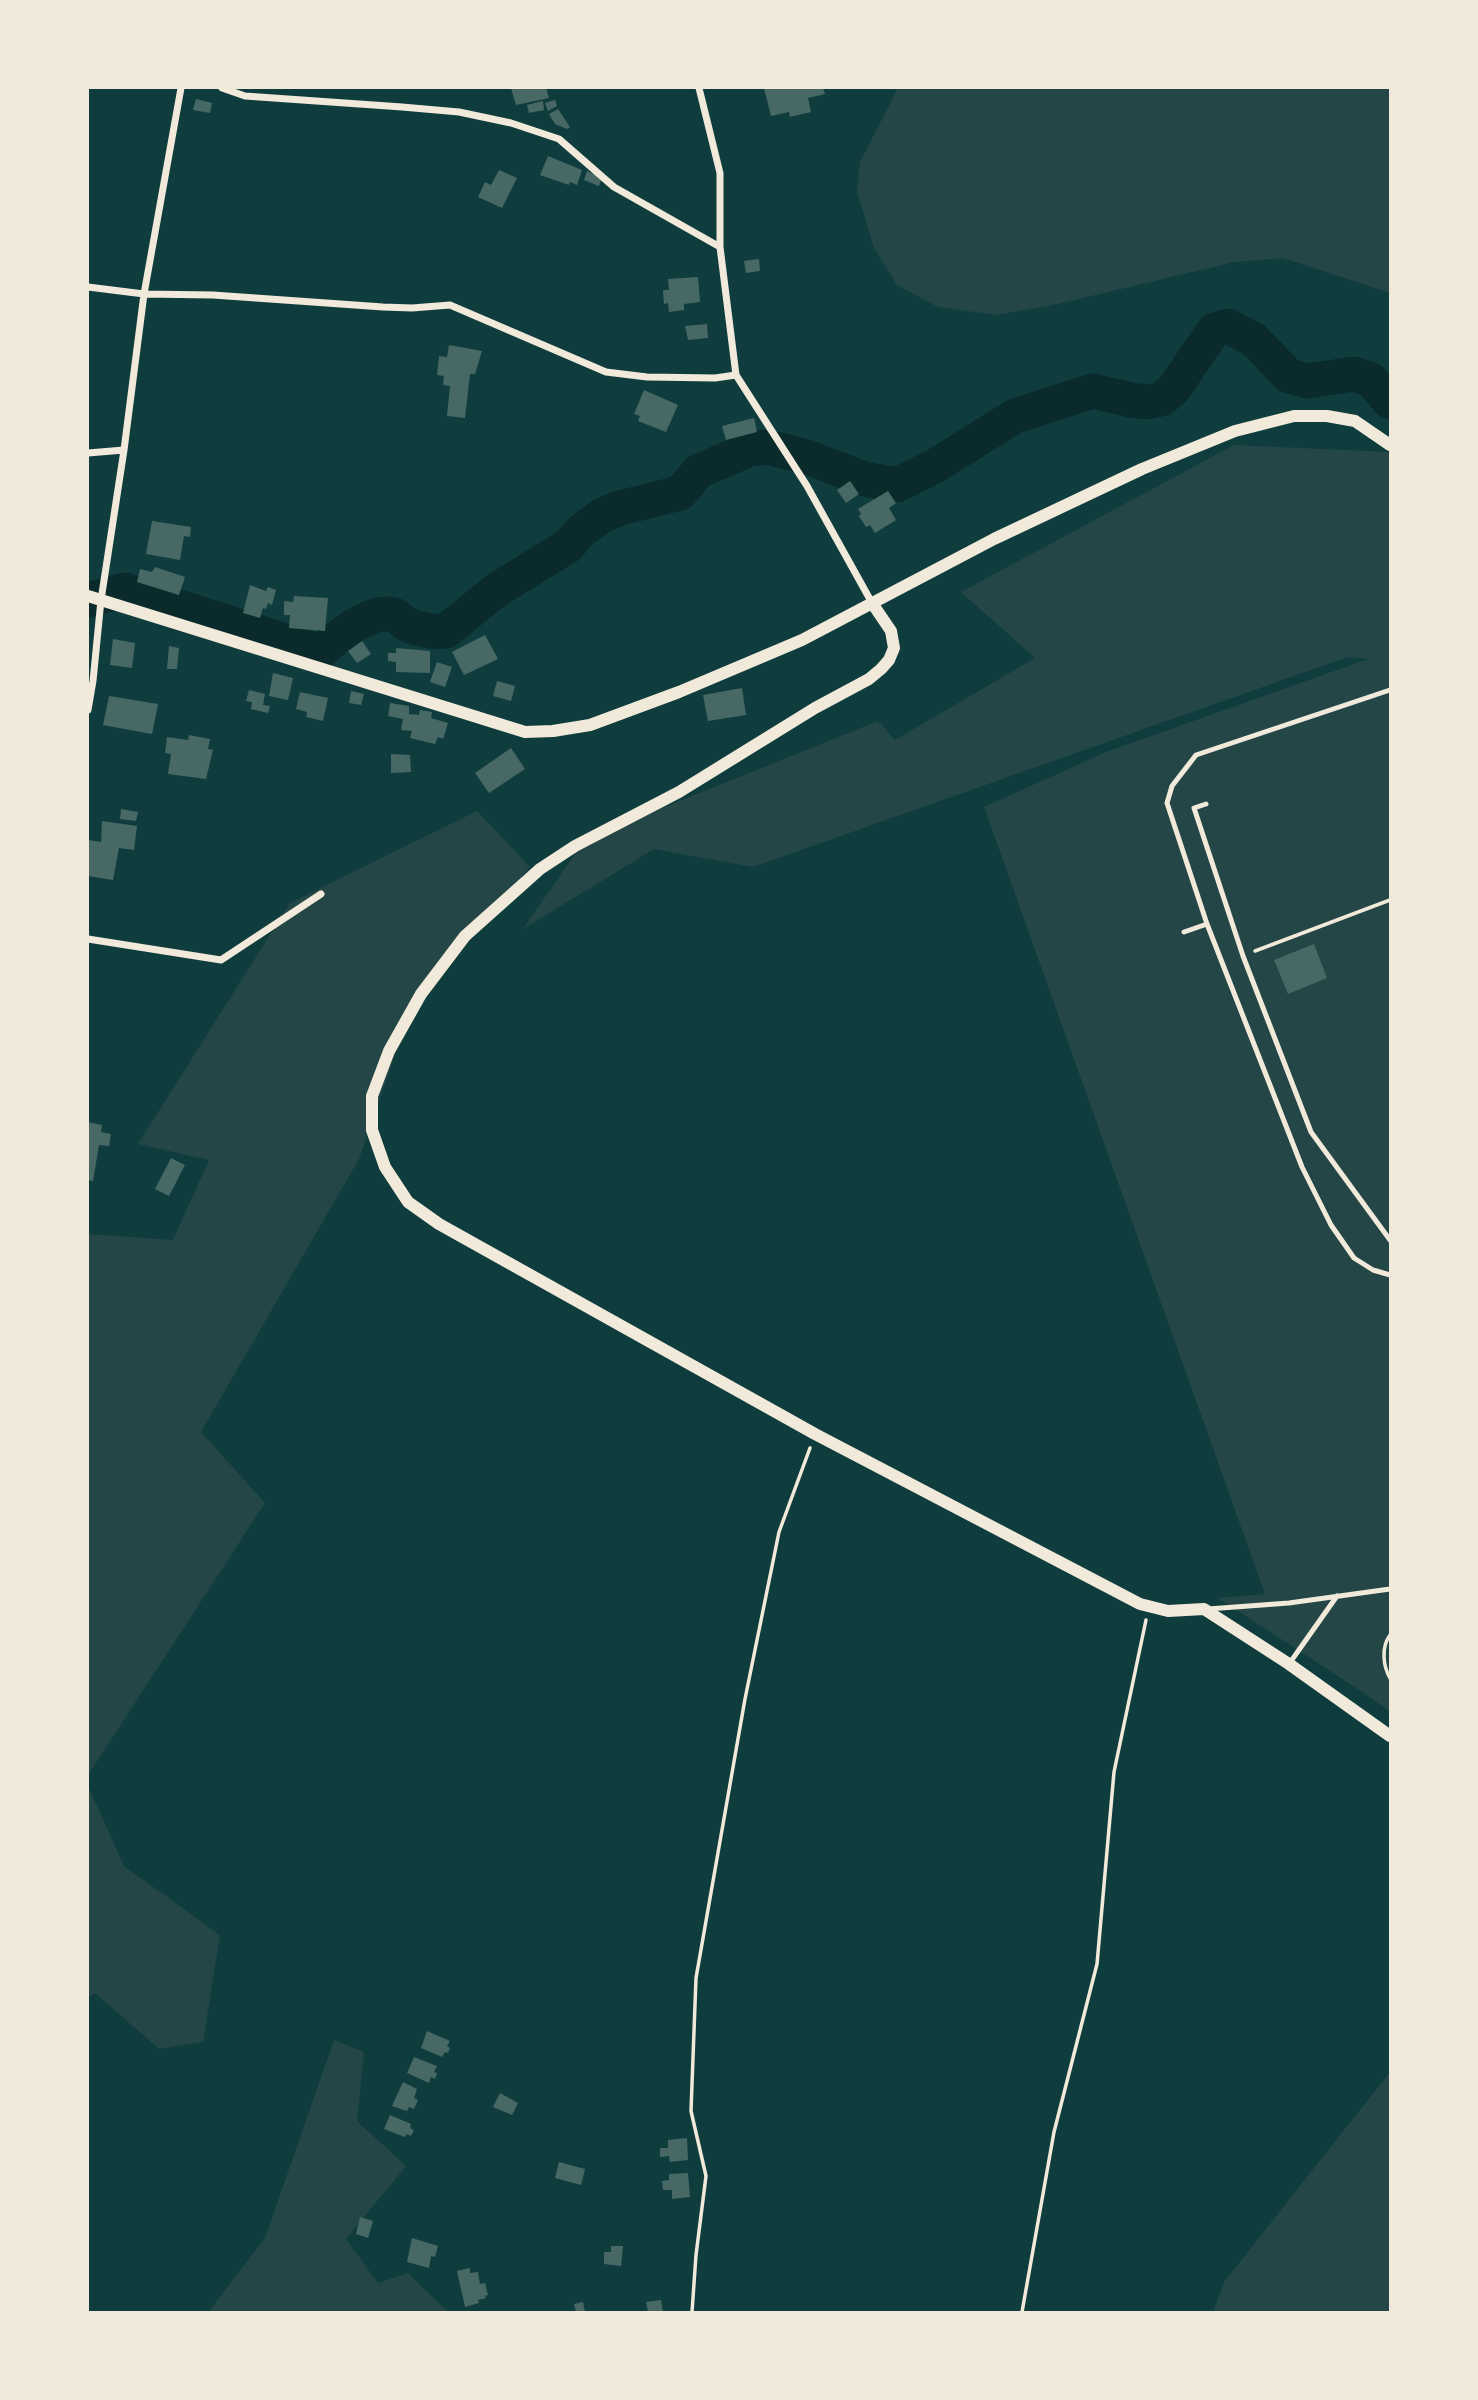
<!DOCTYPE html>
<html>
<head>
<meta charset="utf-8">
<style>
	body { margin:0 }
	#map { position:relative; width:1478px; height:2400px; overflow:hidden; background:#0f3d3e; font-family:Cabin,sans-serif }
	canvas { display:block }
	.frame { position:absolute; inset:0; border:89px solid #f1e9da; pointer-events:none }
</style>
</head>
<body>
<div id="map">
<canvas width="1478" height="2400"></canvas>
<div class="frame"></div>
</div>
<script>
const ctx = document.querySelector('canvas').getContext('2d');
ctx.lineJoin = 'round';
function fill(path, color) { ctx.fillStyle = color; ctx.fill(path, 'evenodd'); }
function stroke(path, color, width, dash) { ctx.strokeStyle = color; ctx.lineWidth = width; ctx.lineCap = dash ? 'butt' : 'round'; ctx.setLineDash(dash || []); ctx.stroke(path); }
const green = new Path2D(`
	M898,88H1390V293L1283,258L1234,262L1058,304L997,315L938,307L897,285L874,248L857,191L860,162Z
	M1234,445L1390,452V1712L1370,1697L1218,1598L1265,1594L984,807L1106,752L1368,659L1348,657L753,867L654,849L523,929L585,839L878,721L895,740L1035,658L961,592Z
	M477,811L530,867L412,1006L359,1159L201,1432L265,1503L88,1775V1234L173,1240L209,1160L138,1144L290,903Z
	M88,1786L124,1866L220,1935L203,2042L159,2049L95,1993L88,1997Z
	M334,2040L364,2052L357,2121L406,2166L346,2239L378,2283L408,2273L448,2312H211L212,2307L265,2238Z
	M1390,2072V2312H1213L1224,2282Z`);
const river = new Path2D(`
	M88,600L125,590L320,652C336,638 371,608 394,615C399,617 403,623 408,625C418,629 435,633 446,631L498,589L568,546L581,531L601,516L620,508L680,493L699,471L750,449L767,447L807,457L864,479L897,485L935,466L1015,416L1093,391L1131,400L1147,402L1161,399L1173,390L1214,330L1228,326L1254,340L1289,376L1308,381L1354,374L1371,380L1390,402`);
const building = new Path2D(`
	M511,88H546L549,98L516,105Z
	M764,88H823L825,94L808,98L811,112L790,117L789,112L771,116Z
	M196,99L212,103L210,113L193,110Z
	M555,100L557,106L548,111L545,103Z
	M543,101L544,110L529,113L527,105Z
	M558,109L570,127L567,129L555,124L549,114Z
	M548,156L582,170L577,185L570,182L569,185L540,175Z
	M499,170L517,178L502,208L478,197L485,182L491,185Z
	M587,171L602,178L599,186L584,180Z
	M759,259L760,271L746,273L744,261Z
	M698,277L700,302L684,304V310L669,312L668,303L664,304L663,290H669L668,279Z
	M707,324L708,338L688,340L685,326Z
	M449,345L482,351L475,374H470L465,418L447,416L450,386L443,385L444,376L437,375L439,356L447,357Z
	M644,390L678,405L666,432L638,421L640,416L634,414Z
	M754,418L757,432L726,440L722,426Z
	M850,481L859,494L846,503L837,490Z
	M888,491L896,503L889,508L896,520L875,533L870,525L866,527L859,516L861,514L858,509Z
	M152,521L191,527L190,537L184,536L180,560L146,554Z
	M155,567L185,577L179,595L137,582L140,569L152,572Z
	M250,585L266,591L268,587L276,590L272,605L268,603L266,609L263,608L260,618L243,613Z
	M294,596L328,598L325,631L289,628L290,615H284V601L293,602Z
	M485,635L498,659L464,675L452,652Z
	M113,639L135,643L132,668L110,665Z
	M362,641L371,654L357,663L348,651Z
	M169,646L179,648L177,669H167Z
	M396,648L430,651V673L396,672V662L388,661V653H396Z
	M437,662L452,667L445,687L430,682Z
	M273,673L293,678L288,700L269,696Z
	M497,681L515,686L511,701L493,696Z
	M742,688L746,715L708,721L703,695Z
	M249,690L265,694L263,705L270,706L268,713L251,709L252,702L246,701Z
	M351,691L364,694L361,705L349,703Z
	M300,692L328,698L323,721L306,717L307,712L296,709Z
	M109,696L158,704L152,734L103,725Z
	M390,703L409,706V714L419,715L420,710L432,712L431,718L448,723L443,739L438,737L435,744L410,738L412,731L401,730L403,719L388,716Z
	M189,735L210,739L208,749L213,750L206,779L168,774L171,754L165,753L167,737L188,740Z
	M511,748L525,769L489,793L475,773Z
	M391,754L410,755L411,772L391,773Z
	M121,809L138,812L136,821L120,819Z
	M102,821L137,826L134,850L119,848L113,880L88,876V840L101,842Z
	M1314,944L1327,978L1288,994L1274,960Z
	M88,1122L102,1125L101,1132L111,1134L109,1146L99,1145L93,1181L88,1180Z
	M171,1158L185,1165L169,1196L155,1189Z
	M427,2031L450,2041L447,2046L450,2048L448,2053L445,2052L442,2057L421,2048Z
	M414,2057L437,2066L434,2072L437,2073L435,2079L431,2077L429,2083L407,2073Z
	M403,2082L417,2089L414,2098L418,2100L414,2109L409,2107L407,2111L392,2106Z
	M500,2093L518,2103L512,2115L493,2107Z
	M390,2115L411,2124L410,2128L414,2130L411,2136L407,2134L405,2137L384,2129Z
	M687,2138L688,2160L670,2162L669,2156L660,2157V2148H668V2140Z
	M559,2162L585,2169L581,2185L555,2178Z
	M688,2173L690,2197L672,2199V2190H663L662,2181L669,2180V2174Z
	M360,2217L373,2221L368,2238L356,2234Z
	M412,2238L438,2246L435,2257L431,2256L429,2268L407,2262Z
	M611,2246H623L621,2266L604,2264V2252H611Z
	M470,2268V2273L478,2272L480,2284L485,2283L488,2295L485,2296L486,2298L478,2300L479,2303L465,2307L457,2271Z
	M661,2300L663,2312H648L646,2302Z
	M583,2302L585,2312H576L574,2304Z`);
const path = new Path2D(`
	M1255,951L1390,900
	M1390,1635C1381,1647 1383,1666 1390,1678
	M692,2312L696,2255L706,2176L691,2111L696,1978L745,1699L779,1532L810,1448
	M1022,2312L1054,2132L1097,1964L1114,1772L1146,1620`);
const service = new Path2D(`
	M1390,690L1196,755L1172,786L1167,803L1207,924L1302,1167L1331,1225L1354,1258L1373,1270L1390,1275
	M1206,804L1194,808L1243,956L1311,1132L1390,1240
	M1184,932L1207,924
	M1208,1609L1289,1603L1390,1589
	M1289,1664L1337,1596`);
const minor = new Path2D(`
	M222,88L245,96L402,107L459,112L511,123L559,139L614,187L720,247
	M699,88L720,173V247L736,375L807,486L872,603
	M88,287L144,294L213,295L383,307L412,308L450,305L606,372L647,377L715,378L736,375
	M88,453L124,450
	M88,710L93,681L101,600L124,450L144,294L181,88
	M88,939L221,960L321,894`);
const tertiary = new Path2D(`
	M88,596L525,732L553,731L590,725L679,692L802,640L994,539L1142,469L1235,431L1294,416H1327L1355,421L1390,445
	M872,603L891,631L894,648L889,660L881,669L869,679L815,708L679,792L575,846L540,869L465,936L421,994L389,1051L372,1096V1130L385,1167L408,1202L439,1224L815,1434L1140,1604L1168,1611L1204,1609L1289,1664L1390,1736`);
fill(green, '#244646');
stroke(river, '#0a2a2b', 35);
fill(building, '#486865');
stroke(path, '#f1e9da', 3.5);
stroke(service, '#f1e9da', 5);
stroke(minor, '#f1e9da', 7);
stroke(tertiary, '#f1e9da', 12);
</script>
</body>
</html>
